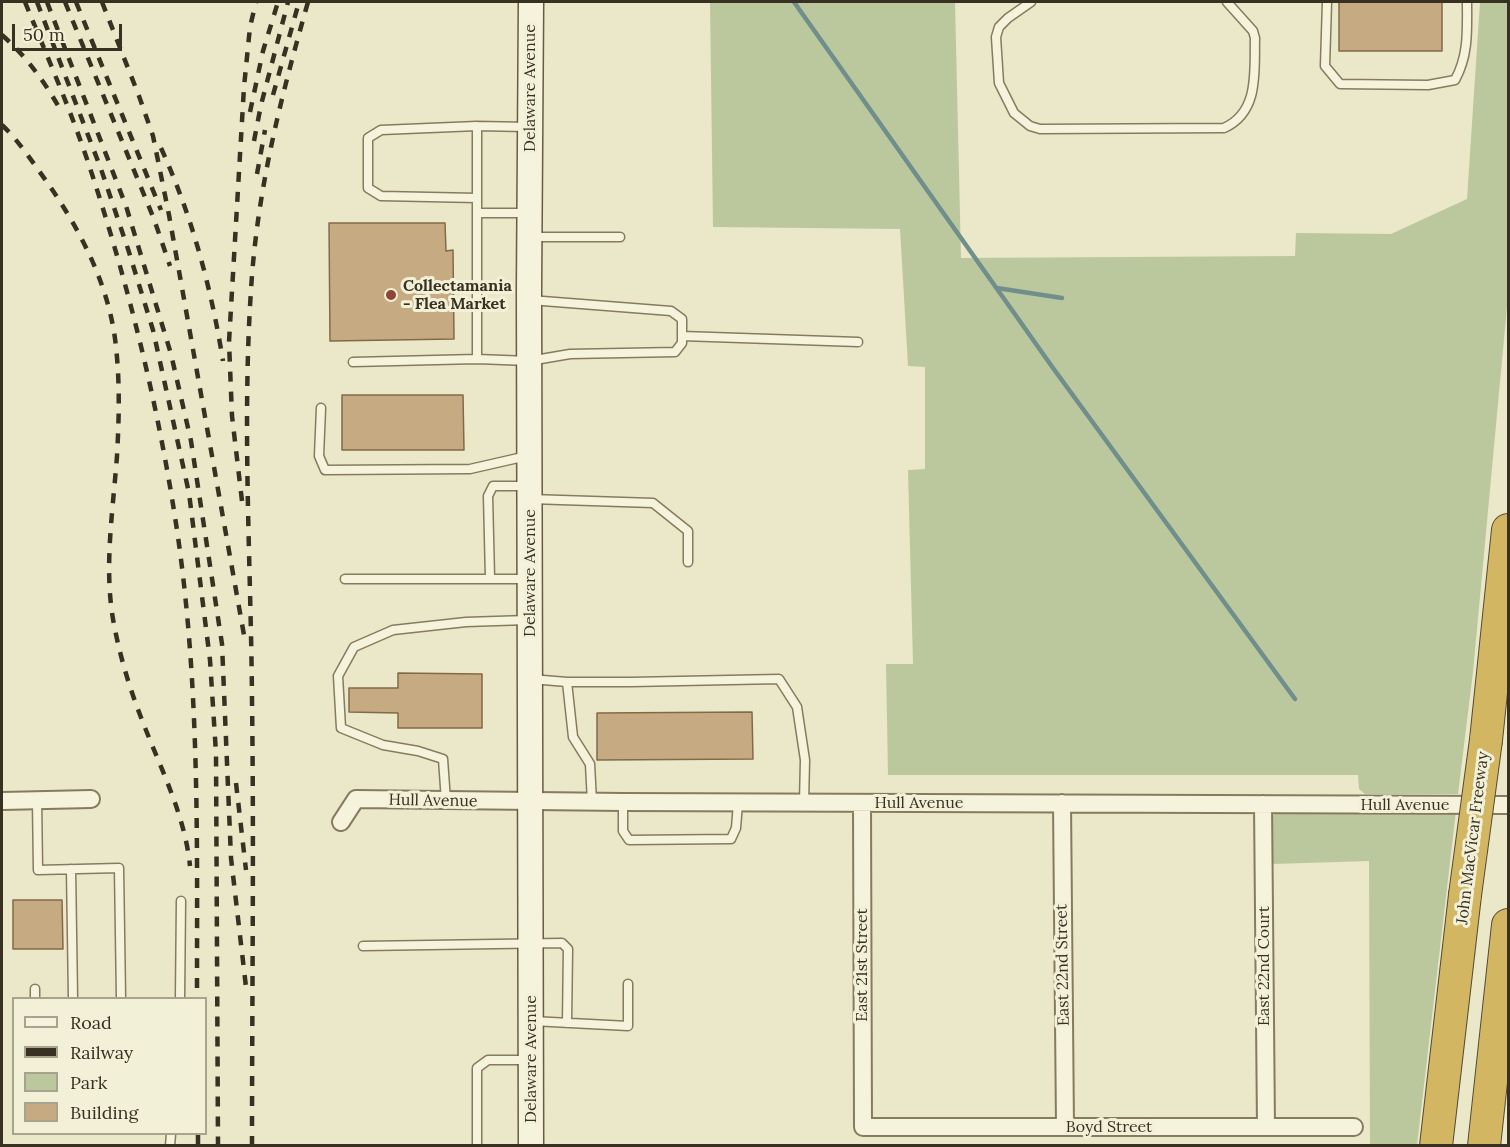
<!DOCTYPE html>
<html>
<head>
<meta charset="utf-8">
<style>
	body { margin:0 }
	#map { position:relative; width:1510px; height:1147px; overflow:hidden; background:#ebe7c9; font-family:Lora,serif }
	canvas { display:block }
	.frame { position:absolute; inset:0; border:3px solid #383021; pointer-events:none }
	.legend { position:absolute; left:12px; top:997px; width:195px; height:138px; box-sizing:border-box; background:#f3f0d8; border:2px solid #a8a38f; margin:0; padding:8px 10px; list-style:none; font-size:18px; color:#383021 }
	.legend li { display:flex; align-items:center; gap:12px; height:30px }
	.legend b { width:30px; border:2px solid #a8a38f }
	.scale { position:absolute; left:12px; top:24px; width:110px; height:27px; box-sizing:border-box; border:3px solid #383021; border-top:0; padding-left:8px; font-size:18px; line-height:21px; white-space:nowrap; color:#383021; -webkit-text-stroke:4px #f3f0d8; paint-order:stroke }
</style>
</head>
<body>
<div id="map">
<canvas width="1510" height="1147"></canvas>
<div class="frame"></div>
<ul class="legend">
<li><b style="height:8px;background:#f6f3dc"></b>Road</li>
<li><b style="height:8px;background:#383021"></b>Railway</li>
<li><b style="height:16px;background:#bbc89e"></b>Park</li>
<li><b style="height:16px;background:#c6ab82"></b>Building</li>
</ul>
<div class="scale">50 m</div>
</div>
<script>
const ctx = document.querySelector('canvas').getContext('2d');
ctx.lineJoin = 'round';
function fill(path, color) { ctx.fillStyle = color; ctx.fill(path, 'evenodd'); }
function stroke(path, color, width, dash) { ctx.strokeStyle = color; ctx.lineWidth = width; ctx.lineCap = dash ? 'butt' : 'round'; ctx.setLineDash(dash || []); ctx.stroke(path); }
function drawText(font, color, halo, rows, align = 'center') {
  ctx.font = font + ' Lora,serif'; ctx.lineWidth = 6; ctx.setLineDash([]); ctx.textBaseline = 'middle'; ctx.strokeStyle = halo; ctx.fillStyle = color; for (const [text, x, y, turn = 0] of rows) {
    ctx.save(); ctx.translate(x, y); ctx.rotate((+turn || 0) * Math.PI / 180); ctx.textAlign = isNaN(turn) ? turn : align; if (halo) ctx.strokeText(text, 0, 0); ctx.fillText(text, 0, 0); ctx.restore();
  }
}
const green = new Path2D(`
	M710,2H955L961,258L1295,256L1296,233L1391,234L1467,199L1480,2H1508V296L1473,672L1458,794H1365L1359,789L1358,775H888L886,664H913L908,470L925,469V367L908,366L900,229L713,227Z
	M1280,810L1456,811L1417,1145H1370L1369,861L1273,864L1272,819L1274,813Z`);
const stream = new Path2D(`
	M794,2L1053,368L1295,699
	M997,288L1062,298`);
const building = new Path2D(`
	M1339,2H1442V51H1339Z
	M329,223H445L446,251L453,250L454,339L330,341Z
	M342,395H463L464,450H342Z
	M398,673L482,674V728H398V713L349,712V688H398Z
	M752,712L753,759L597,760V713Z
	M13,900H62L63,949H13Z`);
const service = new Path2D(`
	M1031,2L1008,18L999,27L996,37L999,83L1014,113L1030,126L1040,129L1224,128C1260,112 1254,70 1255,38L1253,31L1227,2
	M1327,2L1325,66L1340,84L1428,85L1455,80C1469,55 1467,29 1467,2
	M477,126L381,130L368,138V188L381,196L477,198
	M527,127L477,126V359L529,361L570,354L675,352L682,343V319L671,311L530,300
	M477,213H526
	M530,237H620
	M682,336L858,342
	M353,362L477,359
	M321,408L319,456L325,470L470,469L527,456
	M530,499L653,503L688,531V562
	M490,578L488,496L493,486H529
	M345,579H528
	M531,679L567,682L573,737L590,764L592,802
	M567,682H631L779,679L797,707L805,760L804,803
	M37,800L38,870L119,868L121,998
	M446,801L443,759L418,751L383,745L341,728L338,676L354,647L393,630L466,622L527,620
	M623,802V831L629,840L731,839L736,828L738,803
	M71,869L73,998
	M363,946L562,943L568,949L567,1023
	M35,998V989
	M180,998L181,901
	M532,1021L628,1026V984
	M170,1146L171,1134
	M477,1146V1068L488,1060H527`);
const minor = new Path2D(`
	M2,801L91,799
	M862,803L863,1127H1354
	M1062,803L1065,1127
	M1263,804L1266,1127
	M341,822L356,799L623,802L1508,805`);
const secondary = new Path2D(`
	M531,1146L529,289L531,2`);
const motorway = new Path2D(`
	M1486,740L1508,530
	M1436,1146L1465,895
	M1484,1146L1508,925`);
const rail = new Path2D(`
	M25,2C46,54 69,106 87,159C126,276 156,395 175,517C200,676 197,838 197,998
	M37,2L101,169L128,249L153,330L189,493L210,660L216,753L218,1146
	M47,2L126,206L171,354L191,441L222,644L231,858L246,987
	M65,2L154,219L170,266
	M76,2L161,210
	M102,2L139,96L153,136L169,215L244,635
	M2,35C26,56 44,81 60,109
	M273,95L299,2
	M250,112L263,51L278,2
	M2,125C19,141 33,163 47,182C81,231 110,287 116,347C120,384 119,420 117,456C113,510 104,566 113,619C119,653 129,687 142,720C160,767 185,815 190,866
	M254,141L261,105L288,2
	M161,148C192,216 211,287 223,361
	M257,174L265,130
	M242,501L232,416L229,342L244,87L250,27L256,2
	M236,783L246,870
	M198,1134V1146
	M252,1146C252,997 254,849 252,700C251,565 242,425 251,290C257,190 281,97 308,2`);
const motorwayBridge = new Path2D(`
	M1465,895L1486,740`);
const markers = [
	[391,295,6,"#904534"]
];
const streetNames = [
	["Delaware Avenue",530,88,-90],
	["Delaware Avenue",530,573,-90],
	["Hull Avenue",433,801,1],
	["Hull Avenue",919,803],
	["Hull Avenue",1405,805],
	["John MacVicar Freeway",1473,838,-83],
	["East 21st Street",862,965,-90],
	["East 22nd Street",1063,965,-91],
	["East 22nd Court",1264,966,-90],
	["Delaware Avenue",531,1059,-90],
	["Boyd Street",1109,1127]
];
const poiNames = [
	["Collectamania",403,286],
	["- Flea Market",403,304]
];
fill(green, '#bbc89e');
stroke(stream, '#708e8c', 4.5);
fill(building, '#c6ab82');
stroke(building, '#836a47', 1.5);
stroke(service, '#867b5f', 11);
stroke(minor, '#867b5f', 20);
stroke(secondary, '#685c42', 27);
stroke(motorway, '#544933', 34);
stroke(service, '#f6f3dc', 8);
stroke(minor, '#f6f3dc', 16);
stroke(secondary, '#f6f3dc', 24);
stroke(motorway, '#d2b662', 32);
stroke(rail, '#383021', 4.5, [10, 10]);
stroke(motorwayBridge, '#544933', 34, []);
stroke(motorwayBridge, '#d2b662', 32);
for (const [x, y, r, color] of markers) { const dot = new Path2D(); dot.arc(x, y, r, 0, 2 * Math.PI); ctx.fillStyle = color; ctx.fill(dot); stroke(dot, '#f3f0d8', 2); }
drawText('16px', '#383021', '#f3f0d8', streetNames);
drawText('bold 16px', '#383021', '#f3f0d8', poiNames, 'left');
</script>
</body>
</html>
